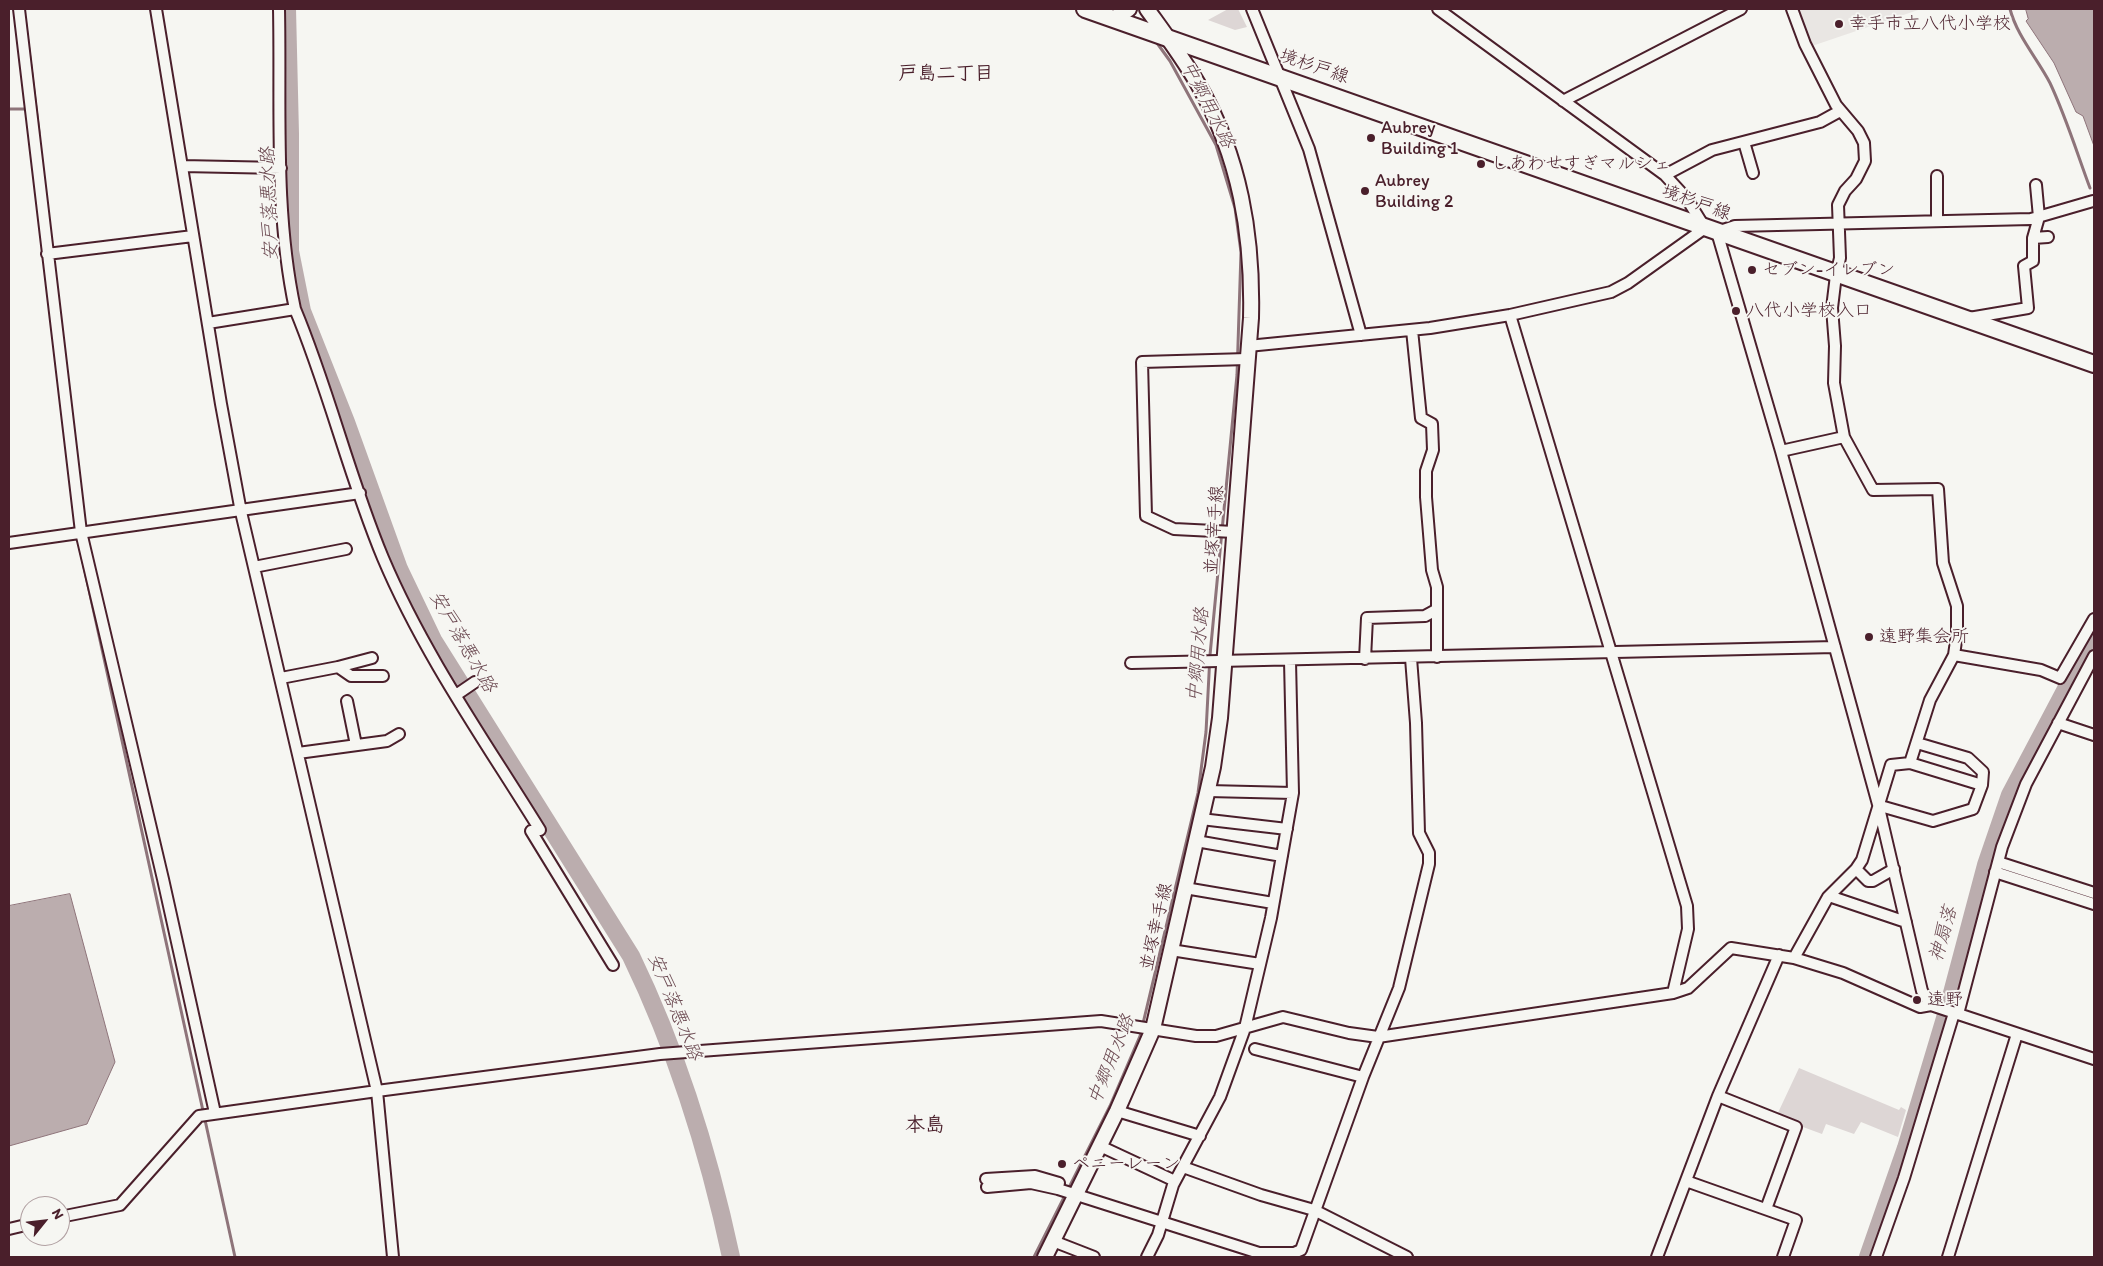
<!DOCTYPE html>
<html>
<head>
<meta charset="utf-8">
<style>
	body { margin:0 }
	#map { position:relative; width:2103px; height:1266px; overflow:hidden; background:#f6f6f2; font-family:Itim,sans-serif }
	canvas { display:block }
	.frame { position:absolute; inset:0; border:10px solid #4a1f2b; pointer-events:none }
	.north { position:absolute; left:20px; top:1196px; width:50px; height:50px; box-sizing:border-box; background:#f6f6f2; border:1px solid #b1a0a2; border-radius:50%; rotate:61deg; font-size:14px; font-weight:700; line-height:20px; text-align:center; color:#4a1f2b }
	.north::after { content:''; display:block; margin:auto; width:18px; height:22px; background:#4a1f2b; clip-path:polygon(50% 0,100% 100%,50% 72%,0 100%) }
</style>
</head>
<body>
<div id="map">
<canvas width="2103" height="1266"></canvas>
<div class="frame"></div>
<div class="north">N</div>
</div>
<script>
const ctx = document.querySelector('canvas').getContext('2d');
ctx.lineJoin = 'round';
function fill(path, color) { ctx.fillStyle = color; ctx.fill(path, 'evenodd'); }
function stroke(path, color, width, dash) { ctx.strokeStyle = color; ctx.lineWidth = width; ctx.lineCap = dash ? 'butt' : 'round'; ctx.setLineDash(dash || []); ctx.stroke(path); }
function drawText(font, color, halo, rows, align = 'center') {
  ctx.font = font + ' Itim,"Klee One",sans-serif'; ctx.lineWidth = 4; ctx.setLineDash([]); ctx.textBaseline = 'middle'; ctx.strokeStyle = halo; ctx.fillStyle = color; for (const [text, x, y, turn = 0] of rows) {
    ctx.save(); ctx.translate(x, y); ctx.rotate((+turn || 0) * Math.PI / 180); ctx.textAlign = isNaN(turn) ? turn : align; if (halo) ctx.strokeText(text, 0, 0); ctx.fillText(text, 0, 0); ctx.restore();
  }
}
const built = new Path2D(`
	M1798,9H1921L1812,46Z`);
const green = new Path2D(`
	M1228,9H1238L1247,27L1235,30L1208,20Z
	M1799,1068L1899,1110L1901,1107L1906,1110L1898,1137L1861,1122L1854,1134L1826,1124L1822,1134L1776,1117Z`);
const water = new Path2D(`
	M2026,9H2094V146L2083,116L2076,112L2054,63L2026,21L2028,19Z
	M70,894L115,1062L87,1124L9,1146V906Z`);
const stream = new Path2D(`
	M2010,9C2017,36 2037,58 2050,83C2066,117 2077,153 2090,188
	M25,18L39,133
	M9,109H28
	M77,535L235,1257
	M1986,865L2010,871
	M1034,1257L1110,1106L1140,1036L1198,793L1206,732L1210,655L1237,375L1241,252L1235,208L1216,145L1170,61L1157,43`);
const river = new Path2D(`
	M287,9L290,134V251L302,311L346,422L399,569L433,640L631,956C677,1051 709,1154 731,1257
	M1868,1257L1906,1148L1948,1008L1986,865L2010,795L2094,636`);
const street = new Path2D(`
	M19,9L81,532L163,879L215,1113
	M279,9C281,108 274,211 295,309C329,390 349,477 383,558C424,655 485,741 540,830L531,831L613,965
	M1252,9L1309,149L1361,335
	M1792,9L1805,44L1836,105L1858,131L1864,143L1865,161L1856,179L1845,191L1838,205L1840,258L1836,275L1832,308L1835,346L1834,383L1844,437L1873,490L1938,489L1943,563L1957,606V634L1954,655L1930,700L1910,763L1891,765L1862,860L1856,869L1828,897L1794,958
	M1563,101L1741,9
	M1744,142L1753,173
	M182,166L281,168
	M1665,175L1712,150L1820,122L1840,111
	M1937,176V221
	M2093,201L2031,219L1735,226L1717,232L1781,451L1879,808L1922,991L1931,1005L2094,1059
	M2033,238L2048,237
	M47,254L193,236
	M1510,315L1687,906L1688,929L1673,993
	M1969,318L2028,308L2024,266L2033,261V238L2039,217L2036,185
	M208,323L295,309
	M1412,330L1421,418L1432,424L1433,450L1426,471V497L1432,570L1437,587V657
	M1248,346L1430,328L1510,315L1611,292L1628,283L1705,228L1687,199L1665,175L1438,9
	M1781,451L1844,437
	M1234,532L1174,529L1146,516L1142,362L1247,359
	M9,543L360,493
	M254,567L346,549
	M1954,655L2041,670L2060,678L2094,619
	M1365,659L1367,618L1425,616L1436,610
	M1131,663L1835,647
	M338,667L372,658
	M281,678L338,667L351,676H383
	M456,695L475,682
	M347,701L356,745
	M2058,723L2094,735
	M298,753L387,741L399,734
	M1910,763L1982,785
	M1208,791L1293,793
	M1879,808L1884,807L1933,821L1973,809L1982,785L1983,772L1968,758L1917,743
	M1201,819L1287,829
	M1196,841L1282,856
	M1998,862L2094,893
	M1856,869L1868,881H1873L1894,869
	M1995,872L2094,904
	M1185,888L1273,903
	M1829,896L1906,922
	M1171,950L1260,964
	M1958,1014L2002,847L2026,784L2094,656
	M1255,1049L1363,1077
	M1718,1096L1796,1127L1766,1209
	M1117,1111L1200,1136
	M1100,1146L1175,1181
	M1183,1167L1261,1195L1314,1210L1407,1257
	M986,1179L1035,1176L1059,1183
	M1686,1181L1796,1220L1783,1257
	M987,1187L1031,1183L1058,1189L1259,1253H1294L1301,1250L1363,1077L1399,988L1429,864V853L1419,833L1416,723L1411,658
	M60,1217L120,1205L199,1116L377,1091L241,512L221,404L156,9
	M9,1229L30,1224
	M1053,1241L1094,1257
	M393,1257L377,1091L660,1054L1101,1021L1196,1036H1216L1283,1017L1349,1033L1378,1037L1673,993L1688,988L1731,948L1794,958L1843,973L1920,1007L1931,1005
	M1147,1257L1158,1235L1173,1185L1220,1097L1245,1028L1271,918L1293,793L1290,661
	M1657,1257L1718,1096L1779,955
	M1876,1257L1904,1178L1954,1013
	M1948,1257L2017,1034`);
const secondary = new Path2D(`
	M1113,19L1129,9
	M1045,1257L1117,1111L1153,1029L1213,767L1220,718L1251,318C1253,235 1240,157 1198,84C1183,58 1165,34 1147,9`);
const primary = new Path2D(`
	M1085,9L2094,364`);
const markers = [
	[1839,24,5,"#4a1f2b"],
	[1371,138,5,"#4a1f2b"],
	[1481,164,5,"#4a1f2b"],
	[1365,191,5,"#4a1f2b"],
	[1752,270,5,"#4a1f2b"],
	[1736,311,5,"#4a1f2b"],
	[1869,637,5,"#4a1f2b"],
	[1917,1000,5,"#4a1f2b"],
	[1062,1164,5,"#4a1f2b"]
];
const poiNames = [
	["幸手市立八代小学校",1849,24],
	["Aubrey",1381,128],
	["Building 1",1381,149],
	["しあわせすぎマルシェ",1491,164],
	["Aubrey",1375,181],
	["Building 2",1375,202],
	["セブン-イレブン",1762,270],
	["八代小学校入口",1746,311],
	["遠野集会所",1879,637],
	["遠野",1927,1000],
	["ペニーレーン",1072,1164]
];
const streetNames = [
	["境杉戸線",1314,67,19],
	["境杉戸線",1696,203,20],
	["並塚幸手線",1215,530,-86],
	["並塚幸手線",1157,927,-77]
];
const neighbourhoodNames = [
	["戸島二丁目",946,74]
];
const waterNames = [
	["中郷用水路",1207,105,63],
	["安戸落悪水路",270,204,-92],
	["安戸落悪水路",462,642,60],
	["中郷用水路",1199,655,-85],
	["神扇落",1944,934,-74],
	["安戸落悪水路",674,1007,68],
	["中郷用水路",1112,1060,-68]
];
const quarterNames = [
	["本島",925,1126]
];
fill(built, '#e9e6e3');
fill(green, '#ddd6d5');
fill(water, '#bbadae');
stroke(water, '#8e747a', 1);
stroke(stream, '#8e747a', 3);
stroke(river, '#bbadae', 18);
stroke(street, '#4a1f2b', 14);
stroke(secondary, '#4a1f2b', 18);
stroke(primary, '#4a1f2b', 20);
stroke(street, '#f6f6f2', 10);
stroke(secondary, '#f6f6f2', 14);
stroke(primary, '#f6f6f2', 16);
for (const [x, y, r, color] of markers) { const dot = new Path2D(); dot.arc(x, y, r, 0, 2 * Math.PI); ctx.fillStyle = color; ctx.fill(dot); stroke(dot, '#f6f6f2', 2); }
drawText('18px', '#4a1f2b', '#f6f6f2', poiNames, 'left');
drawText('18px', '#4a1f2b', '#f6f6f2', streetNames);
drawText('bold 19px', '#4a1f2b', '#f6f6f2', neighbourhoodNames);
drawText('italic 19px', '#6c4a52', '#f6f6f2', waterNames);
drawText('bold 20px', '#4a1f2b', '#f6f6f2', quarterNames);
</script>
</body>
</html>
